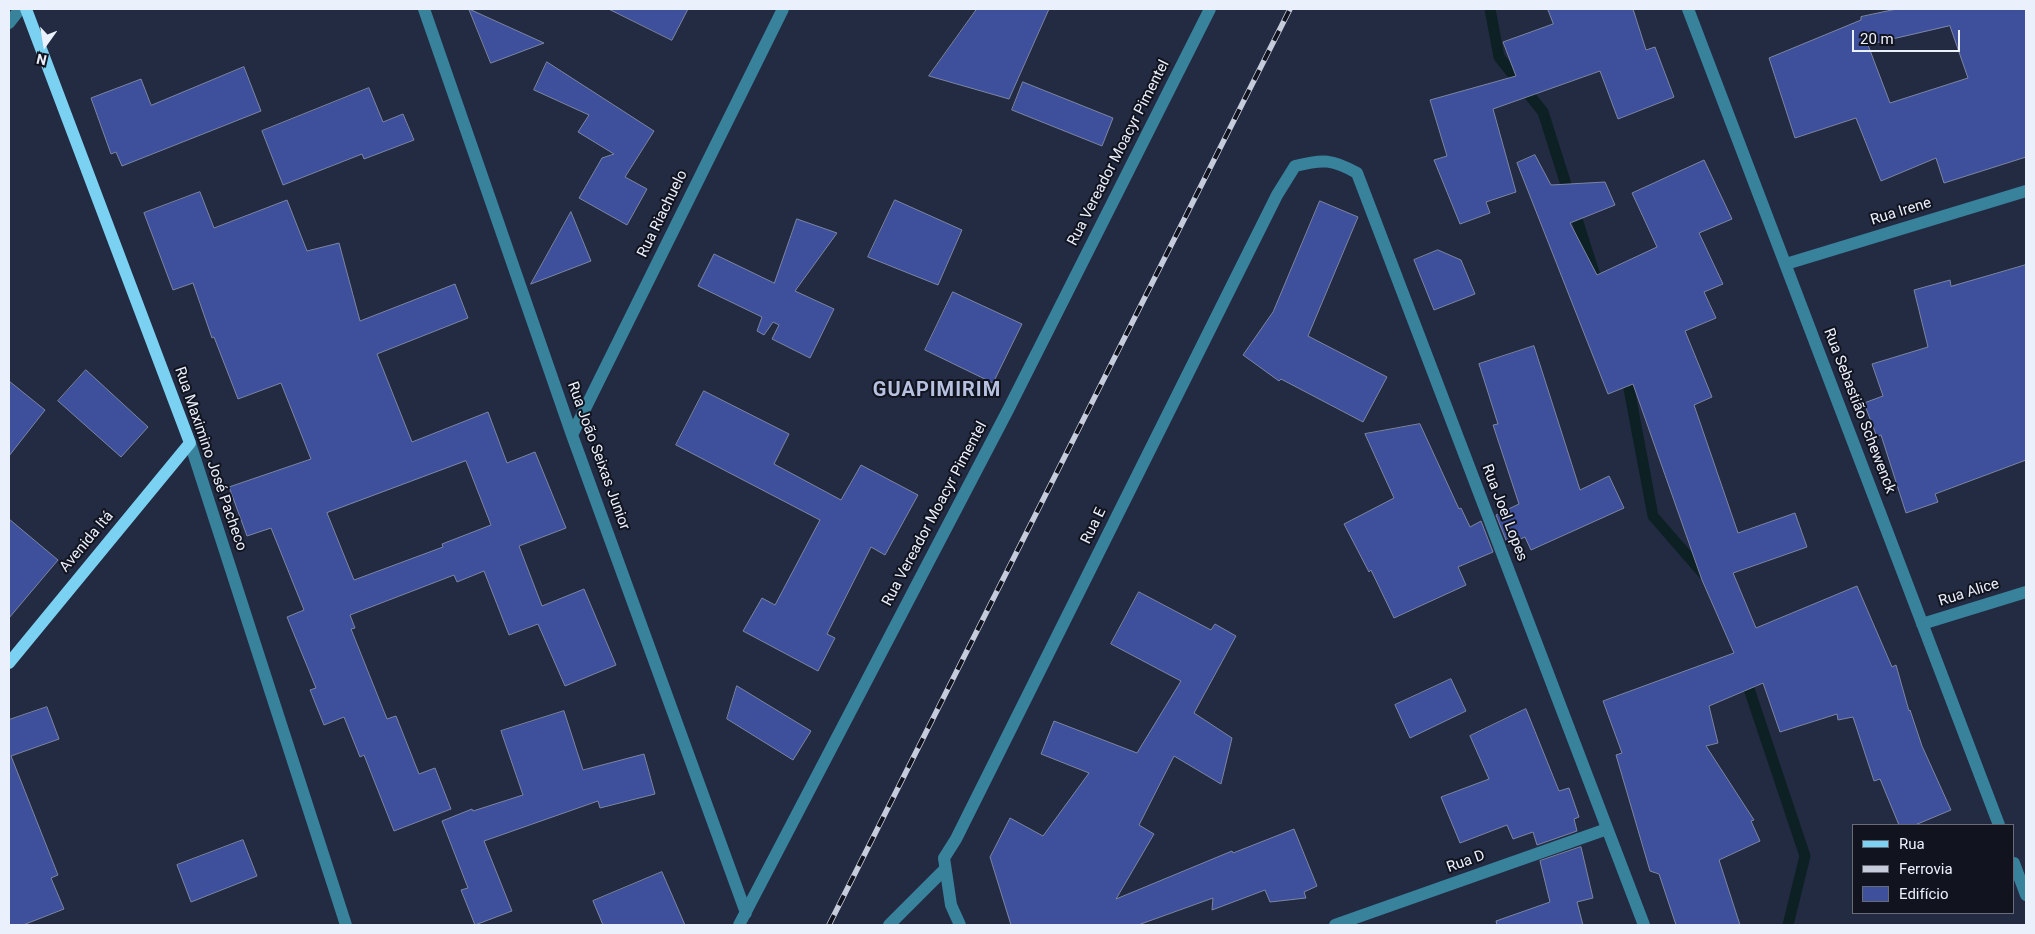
<!DOCTYPE html>
<html>
<head>
<meta charset="utf-8">
<style>
	body { margin:0 }
	#map { position:relative; width:2035px; height:934px; overflow:hidden; background:#232b43; font-family:Roboto,sans-serif }
	canvas { display:block }
	.frame { position:absolute; inset:0; border:10px solid #ebf0fd; pointer-events:none }
	.legend { position:absolute; left:1852px; top:824px; width:162px; height:90px; box-sizing:border-box; background:#11141f; border:1px solid #686c78; margin:0; padding:6px 9px; list-style:none; font-size:15px; color:#ebf0fd }
	.legend li { display:flex; align-items:center; gap:10px; height:25px }
	.legend b { width:25px; border:1px solid #686c78 }
	.north { position:absolute; left:20px; top:20px; width:50px; height:50px; -webkit-text-stroke:4px #11141f; paint-order:stroke; rotate:193deg; font-size:14px; font-weight:700; line-height:20px; text-align:center; color:#ebf0fd }
	.north::after { content:''; display:block; margin:auto; width:18px; height:22px; background:#ebf0fd; clip-path:polygon(50% 0,100% 100%,50% 72%,0 100%) }
	.scale { position:absolute; left:1852px; top:30px; width:108px; height:22px; box-sizing:border-box; border:2px solid #ebf0fd; border-top:0; padding-left:6px; font-size:15px; line-height:18px; white-space:nowrap; color:#ebf0fd; -webkit-text-stroke:4px #11141f; paint-order:stroke }
</style>
</head>
<body>
<div id="map">
<canvas width="2035" height="934"></canvas>
<div class="frame"></div>
<ul class="legend">
<li><b style="height:6px;background:#7bd1f1"></b>Rua</li>
<li><b style="height:6px;background:#c6ccdb"></b>Ferrovia</li>
<li><b style="height:14px;background:#3e509c"></b>Edifício</li>
</ul>
<div class="north">N</div>
<div class="scale">20 m</div>
</div>
<script>
const ctx = document.querySelector('canvas').getContext('2d');
ctx.lineJoin = 'round';
function stroke(path, color, width, dash) { ctx.strokeStyle = color; ctx.lineWidth = width; ctx.lineCap = dash ? 'butt' : 'round'; ctx.setLineDash(dash || []); ctx.stroke(path); }
function fill(path, color) { ctx.fillStyle = color; ctx.fill(path, 'evenodd'); }
function drawText(font, color, halo, rows, align = 'center') {
  ctx.font = font + ' Roboto,sans-serif'; ctx.lineWidth = 4; ctx.setLineDash([]); ctx.textBaseline = 'middle'; ctx.strokeStyle = halo; ctx.fillStyle = color; for (const [text, x, y, turn = 0] of rows) {
    ctx.save(); ctx.translate(x, y); ctx.rotate((+turn || 0) * Math.PI / 180); ctx.textAlign = isNaN(turn) ? turn : align; if (halo) ctx.strokeText(text, 0, 0); ctx.fillText(text, 0, 0); ctx.restore();
  }
}
const stream = new Path2D(`
	M1490,9L1499,57L1543,112L1596,279
	M1626,373L1653,516L1706,577
	M1744,674L1805,856L1788,925`);
const building = new Path2D(`
	M469,9L544,43L491,63Z
	M609,9H688L672,40Z
	M977,9H1049L1009,99L929,76Z
	M1548,9H1633L1646,50L1655,47L1674,97L1618,119L1600,71L1493,109L1516,192L1486,202L1490,213L1460,224L1434,160L1447,156L1430,100L1516,76L1503,42L1553,24Z
	M1897,9H2026V157L1944,183L1936,158L1881,181L1856,118L1795,138L1769,58L1861,20V17ZM1950,26L1968,78L1890,103L1868,45Z
	M547,62L654,131L625,177L647,189L627,225L579,198L602,158L614,154L578,132L589,115L534,90Z
	M244,67L261,111L122,166L116,152L111,154L91,98L141,79L151,105Z
	M1023,82L1113,118L1102,146L1012,110Z
	M369,88L383,122L403,114L414,140L364,159L362,154L283,185L262,131Z
	M1535,155L1551,185L1605,182L1615,205L1570,223L1597,275L1657,247L1632,193L1704,160L1732,219L1699,233L1723,284L1704,292L1716,318L1685,331L1712,397L1694,405L1738,533L1795,513L1807,547L1733,573L1756,628L1857,586L1892,667L1896,665L1909,711L1910,710L1922,746L1951,810L1915,825H1899L1880,779L1874,781L1853,717L1838,720L1837,714L1780,732L1763,683L1709,706L1718,743L1706,746L1754,820L1751,821L1760,841L1719,860L1740,925H1676L1659,874L1650,871L1616,755L1622,753L1603,701L1734,653L1702,580L1633,384L1608,394L1517,163Z
	M200,192L214,228L287,200L307,251L339,243L360,321L455,284L468,318L377,354L412,442L488,412L507,463L535,452L566,528L519,546L542,606L584,589L616,665L565,686L538,624L509,635L484,571L457,582L454,575L350,615L355,628L351,629L387,719L396,716L419,774L435,768L451,809L394,831L364,755L360,757L344,717L324,725L310,690L316,688L287,617L304,610L271,528L247,536L229,487L311,459L281,383L238,399L214,337L212,338L193,283L173,290L144,213ZM466,461L491,525L442,544L443,547L354,580L327,513Z
	M895,200L962,230L938,285L868,257Z
	M1320,201L1358,217L1308,336L1387,377L1363,422L1281,379L1279,381L1243,355L1273,312Z
	M571,212L591,261L531,284Z
	M797,219L837,233L795,291L834,309L810,358L772,339L779,325L773,322L764,335L757,331L762,317L698,286L714,254L774,283Z
	M1438,250L1461,260L1475,294L1434,310L1414,260Z
	M2026,265V460L1935,494L1938,502L1906,513L1881,435L1877,437L1864,403L1883,396L1872,364L1928,347L1914,290L1950,280L1951,286Z
	M953,292L1022,324L993,383L925,350Z
	M1534,346L1580,490L1609,476L1624,508L1531,550L1525,537L1508,545L1496,515L1519,504L1493,425L1498,424L1479,364Z
	M86,370L148,427L121,457L58,401Z
	M9,381L45,410L9,456Z
	M704,391L789,434L774,464L841,500L861,465L918,495L885,555L871,547L827,634L835,638L818,671L743,631L762,598L775,605L820,520L676,445Z
	M1420,424L1459,509L1461,508L1470,527L1481,521L1493,552L1458,567L1466,585L1394,618L1371,570L1369,572L1344,524L1394,498L1365,434Z
	M9,519L58,560L9,618Z
	M1139,592L1211,630L1215,624L1236,636L1194,713L1232,738L1221,784L1174,756L1139,825L1154,834L1116,899L1232,851L1233,853L1294,829L1317,886L1304,892L1306,898L1270,902L1265,890L1212,910L1213,898L1138,925H1011L990,857L1010,818L1043,836L1089,773L1041,754L1054,721L1137,753L1181,681L1111,644Z
	M1451,679L1466,711L1410,738L1395,705Z
	M737,686L811,731L793,760L727,719Z
	M47,707L59,739L11,756L58,875L51,878L64,909L23,925H9V720Z
	M1526,709L1559,791L1569,788L1579,817L1574,819L1577,831L1537,845L1533,832L1513,839L1507,825L1460,843L1441,797L1489,779L1470,736Z
	M564,711L583,770L644,754L655,794L600,808L598,801L484,841L512,911L475,925L461,890L468,888L442,821L472,809L473,811L523,795L501,731Z
	M243,840L257,876L191,902L177,865Z
	M1581,847L1593,898L1577,902L1583,925H1497L1496,921L1550,902L1540,861Z
	M662,872L685,925H603L593,901Z`);
const minor = new Path2D(`
	M424,9L572,435L746,913
	M1688,9L1999,825
	M9,23L20,9
	M1786,264L2026,191
	M572,435L783,9
	M190,443L346,925
	M1922,624L2026,592
	M2014,863L2026,895
	M739,925L1009,408L1210,9
	M889,925L945,869
	M960,925L951,905L944,858L956,839L1277,195L1295,166C1323,159 1332,159 1357,173L1644,925
	M1335,925L1607,829`);
const major = new Path2D(`
	M9,663L190,443L26,9`);
const rail = new Path2D(`
	M829,925L1290,9`);
const streetNames = [
	["Rua Vereador Moacyr Pimentel",1119,153,-63],
	["Rua Irene",1901,212,-17],
	["Rua Riachuelo",663,214,-64],
	["Rua Sebastião Schewenck",1859,411,69],
	["Rua João Seixas Junior",598,456,70],
	["Rua Maximino José Pacheco",210,459,71],
	["Rua Joel Lopes",1504,513,69],
	["Rua Vereador Moacyr Pimentel",935,514,-62],
	["Rua E",1094,526,-64],
	["Avenida Itá",87,542,-50],
	["Rua Alice",1969,593,-17],
	["Rua D",1466,862,-20]
];
const districtNames = [
	["GUAPIMIRIM",937,391]
];
stroke(stream, '#0d2023', 11);
fill(building, '#3e509c');
stroke(building, '#7c85a2', 1);
stroke(minor, '#38829c', 12);
stroke(major, '#7bd1f1', 12);
stroke(rail, '#c6ccdb', 5.5);
stroke(rail, '#11141f', 4, [11]);
drawText('15px', '#ebf0fd', '#11141f', streetNames);
ctx.letterSpacing = '1px';
drawText('bold 20px', '#b7c2e1', '#11141f', districtNames);
ctx.letterSpacing = '0px';
</script>
</body>
</html>
